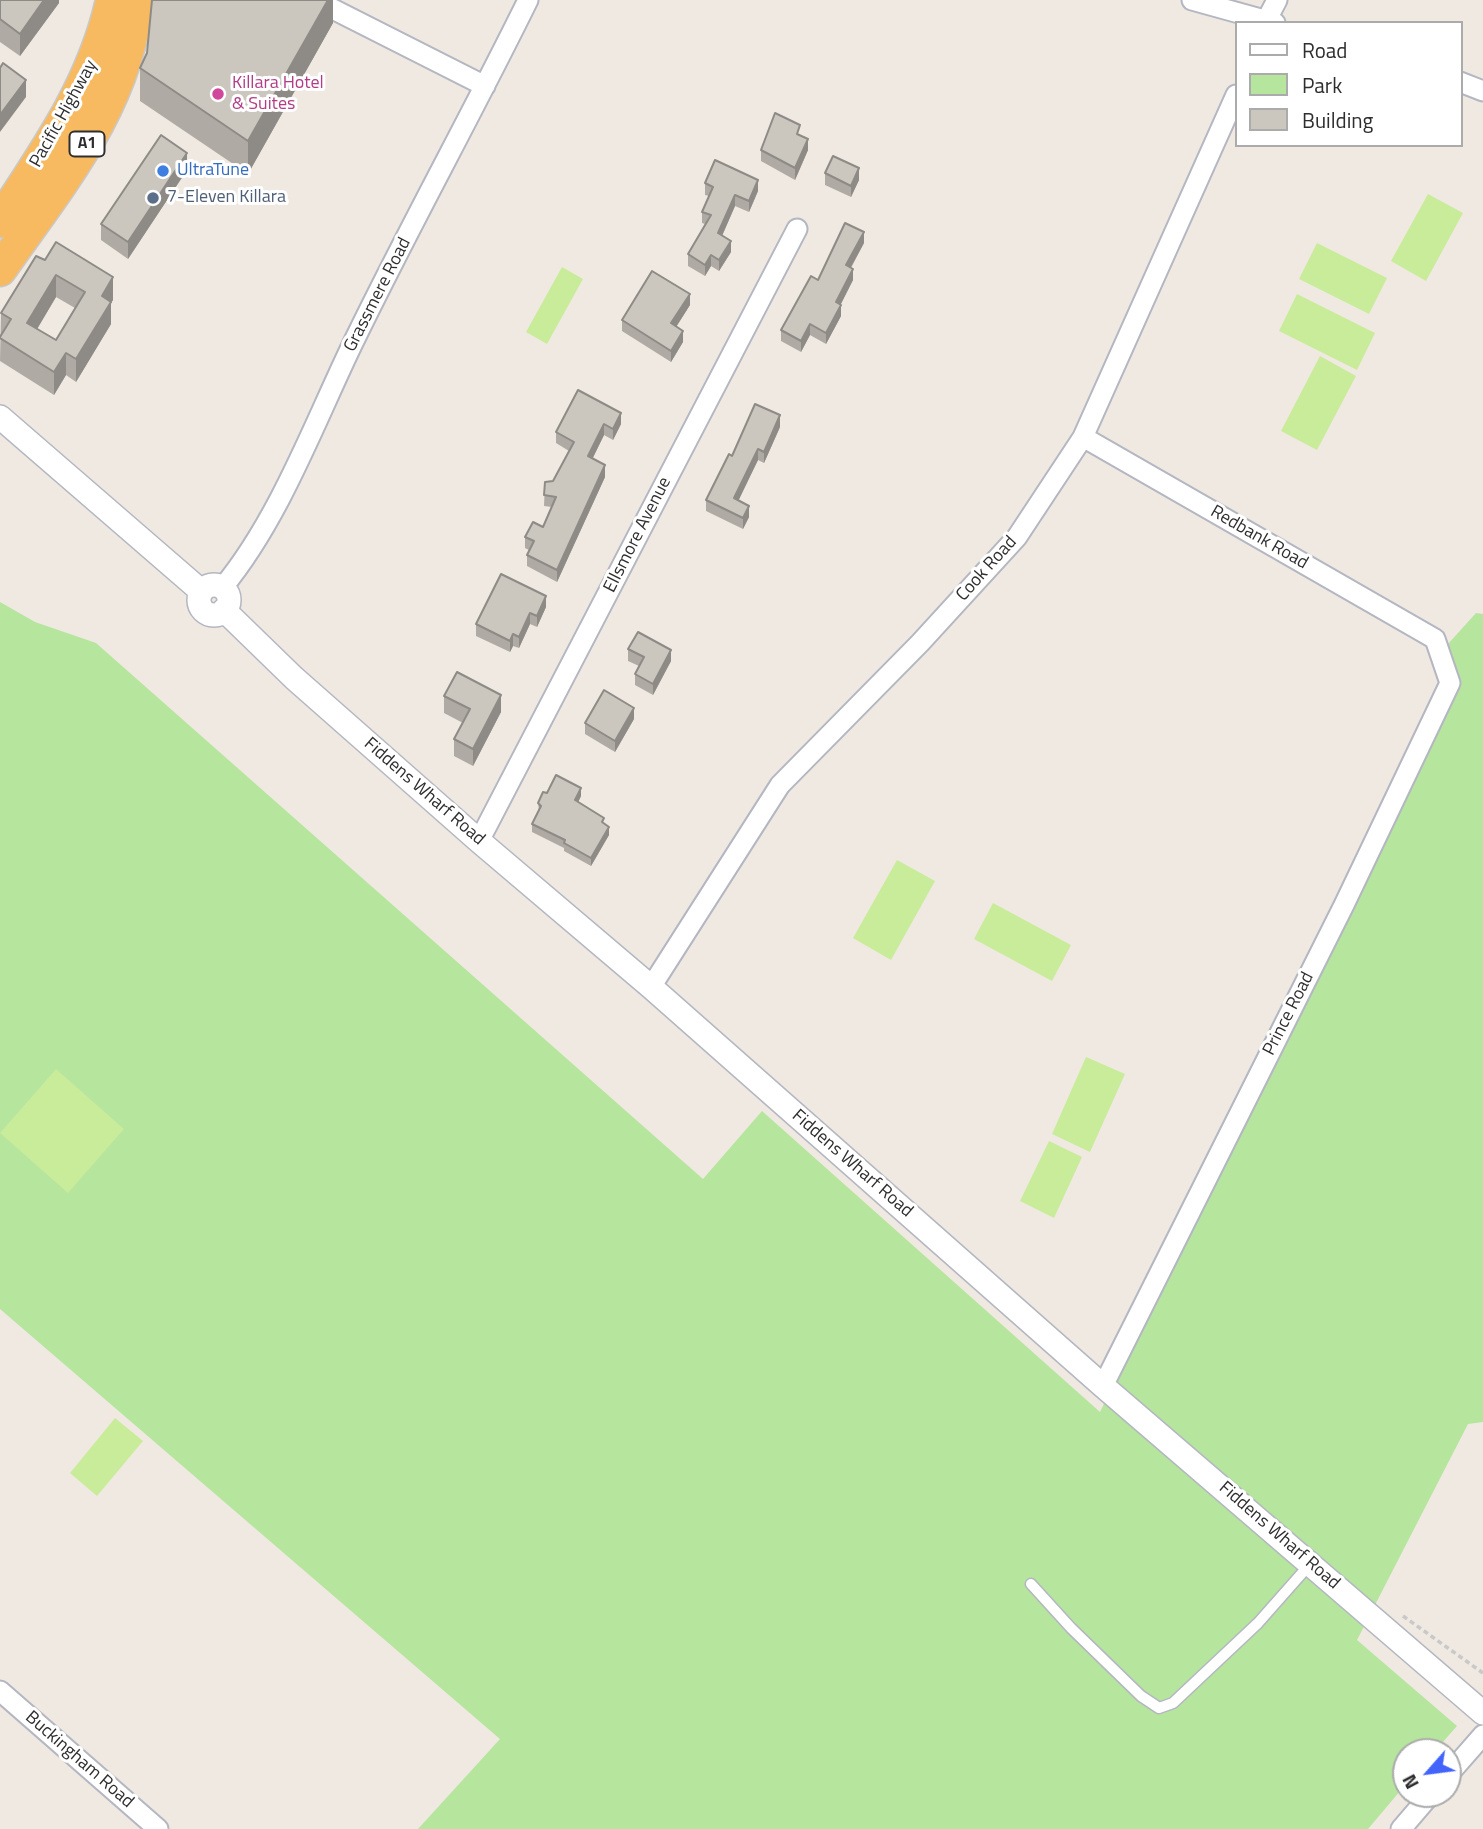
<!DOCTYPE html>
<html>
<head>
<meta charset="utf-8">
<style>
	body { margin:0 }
	#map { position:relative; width:1483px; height:1829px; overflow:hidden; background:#efe9e1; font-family:"Titillium Web",sans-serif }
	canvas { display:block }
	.legend { position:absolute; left:1235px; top:21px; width:228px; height:126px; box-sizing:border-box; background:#fff; border:2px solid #ababab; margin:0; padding:9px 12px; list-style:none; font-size:21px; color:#2e2e2e }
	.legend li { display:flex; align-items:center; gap:14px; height:35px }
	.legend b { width:35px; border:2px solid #ababab }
	.north { position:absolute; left:1392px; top:1738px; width:70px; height:70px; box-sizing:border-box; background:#fff; border:2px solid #ababab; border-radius:50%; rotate:242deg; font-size:19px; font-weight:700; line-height:28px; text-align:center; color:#2e2e2e }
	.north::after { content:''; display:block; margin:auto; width:24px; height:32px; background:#4264fb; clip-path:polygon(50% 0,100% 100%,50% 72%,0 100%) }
</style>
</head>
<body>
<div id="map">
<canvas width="1483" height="1829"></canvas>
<ul class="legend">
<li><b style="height:9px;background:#fff"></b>Road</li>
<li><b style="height:19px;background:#b6e59e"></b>Park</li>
<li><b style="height:19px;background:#cbc7bf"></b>Building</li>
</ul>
<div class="north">N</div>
</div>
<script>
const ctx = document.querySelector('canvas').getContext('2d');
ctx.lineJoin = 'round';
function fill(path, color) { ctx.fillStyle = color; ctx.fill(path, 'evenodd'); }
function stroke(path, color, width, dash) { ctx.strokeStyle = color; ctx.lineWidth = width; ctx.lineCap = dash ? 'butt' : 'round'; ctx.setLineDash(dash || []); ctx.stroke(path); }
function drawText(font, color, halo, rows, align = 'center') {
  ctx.font = font + ' "Titillium Web",sans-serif'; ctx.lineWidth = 6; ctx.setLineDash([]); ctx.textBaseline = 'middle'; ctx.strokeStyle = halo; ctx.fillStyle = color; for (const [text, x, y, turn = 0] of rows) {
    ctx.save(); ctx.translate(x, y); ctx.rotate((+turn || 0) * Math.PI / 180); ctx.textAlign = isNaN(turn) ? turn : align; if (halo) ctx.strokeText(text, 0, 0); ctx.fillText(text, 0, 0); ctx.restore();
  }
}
const green = new Path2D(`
	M0,602L35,622L96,643L703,1179L762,1111L1100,1412L1410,773L1422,765L1440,730L1432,721C1459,687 1464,687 1448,644L1476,613L1483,614V1422L1468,1424L1357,1640L1457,1726L1434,1752H1406V1784L1368,1829H418L500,1739L0,1309Z`);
const pitch = new Path2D(`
	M1428,194L1463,213L1426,281L1391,261Z
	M1317,243L1387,278L1369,314L1299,279Z
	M562,267L583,279L547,344L526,332Z
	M1297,294L1375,333L1357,370L1279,331Z
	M1320,356L1356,376L1317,450L1281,431Z
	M897,860L935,881L891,960L853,938Z
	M993,903L1071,945L1052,981L974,939Z
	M1086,1057L1125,1074L1090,1152L1052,1134Z
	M56,1069L124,1129L68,1193L0,1133Z
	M1049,1141L1082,1157L1054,1218L1020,1201Z
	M115,1418L143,1441L97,1496L70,1473Z`);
const path = new Path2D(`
	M1403,1616L1483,1673`);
const service = new Path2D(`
	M1031,1584L1071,1628L1141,1696L1159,1708L1173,1703L1258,1623L1311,1563`);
const minor = new Path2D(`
	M315,0L485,86
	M1192,0L1275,23
	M1265,23L1277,0
	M1460,82L1483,91
	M1083,437L1435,639L1450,683L1344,905L1103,1386
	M223,587C279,519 314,424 352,345C408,229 471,116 528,0
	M479,841L797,229
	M651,987L780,785L920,643L1017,537L1083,437L1236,95
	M0,1691L158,1829
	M1448,1775L1483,1735
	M1401,1829L1431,1794`);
const tertiary = new Path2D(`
	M0,417L201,591
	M199 600a15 15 0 1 1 30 0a15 15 0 1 1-30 0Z
	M224,610L294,678L479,841L651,987L1103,1386L1483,1713`);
const trunk = new Path2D(`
	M0,221C46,151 94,83 112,0
	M0,270C58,187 128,105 137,0`);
const wall = new Path2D(`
	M0,0H59V3L20,56L0,42Z
	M333,0V23L248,174L140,101V68L147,53Z
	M800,135L808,150L795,180L761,161V150Z
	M187,170L128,259L101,240V224Z
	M825,173L859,180L851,197L825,185Z
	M705,183L758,191L749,212L735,206L722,236L731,252L719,271L711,266L705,276L688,266V254L705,224L702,223V212L709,196L705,195Z
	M864,243L851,268L853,280L840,305L841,316L826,344L810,335L801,352L781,341V330L818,280Z
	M36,256L113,300L111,303V324L76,382L66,375L54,395L0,361L1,313ZM56,297L75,308L56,340L37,329Z
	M690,305L676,327L683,342L671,362L622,331V320Z
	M578,390L621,424L613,440L604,435L592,459L605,477L557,582L527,566V555L529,550L525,548V537L543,527L552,507L544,506L545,482L553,481L569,451L556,443V432Z
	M780,427L764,463L758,460L738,500L749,517L743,529L706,511V500Z
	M546,607L537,627L530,624L519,648L513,646L510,652L476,636V624Z
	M628,649L671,661L653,695L635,685V674L639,666L628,661Z
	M444,696L501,712L473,766L454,756V739L463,723L444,713Z
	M634,719L615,752L585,734V723Z
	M547,793L581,796L578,802L604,824L609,835L591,866L564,851V848L532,832V824L539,811L538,803Z`);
const shadedWall = new Path2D(`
	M44,0H59V3L20,56V34Z
	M328,0H333V23L248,174V141Z
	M26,80V97L0,132V115Z
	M808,139V150L795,180V168Z
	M187,153V170L128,259V242Z
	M859,168V180L851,197V186Z
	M758,180V191L749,212V201Z
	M735,195V206L718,245V233Z
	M864,232V243L846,276V265Z
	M731,241V252L719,271V260Z
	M711,255V266L705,276V265Z
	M853,269V280L836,314V302Z
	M56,275V297L27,346V323Z
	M113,277V300L111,303V324L76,382V359L102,296Z
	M690,294V305L671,335V323Z
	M841,305V316L826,344V333Z
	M810,324V335L801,352V341Z
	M683,331V342L671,362V351Z
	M66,353V375L54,395V372Z
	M621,413V424L613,440V429Z
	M780,415V427L764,463V452Z
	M604,424V435L588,468V456Z
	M758,449V460L734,510V498Z
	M605,465V477L557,582V570Z
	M749,506V517L743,529V518Z
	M546,596V607L537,627V616Z
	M530,613V624L519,648V637Z
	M513,634V646L510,652V641Z
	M671,650V661L653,695V684Z
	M501,695V712L473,766V749Z
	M634,708V719L615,752V741Z
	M581,788V796L575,809V800Z
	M609,827V835L591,866V858Z`);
const building = new Path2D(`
	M0,0H44L20,34L0,19Z
	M152,0H328L248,141L140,68L147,53Z
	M3,63L26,80L0,115V68Z
	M775,113L800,125L797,134L808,139L795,168L761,150Z
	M161,135L187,153L128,242L101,224Z
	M833,156L859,168L851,186L825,173Z
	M715,160L758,180L749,201L735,195L718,233L731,241L719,260L711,255L705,265L688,254L711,215L702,212L713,187L705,183Z
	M845,223L864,232L846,265L853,269L836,302L841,305L826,333L810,324L801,341L781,330L811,276L818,280Z
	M56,242L113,277L102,296L111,302L76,359L66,353L54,372L0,338V337L11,319L1,313L36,256L45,260ZM56,275L85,292L56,340L27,323Z
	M652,271L690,294L671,323L683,331L671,351L622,320Z
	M578,390L621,413L613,429L604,424L588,456L605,465L557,570L527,555L534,541L525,537L533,522L543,527L556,497L544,495L545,482L553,481L574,442L556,432Z
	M755,404L780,415L764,452L758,449L734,498L749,506L743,518L706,500L729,454L732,456Z
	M501,574L546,596L537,616L530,613L519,637L513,634L510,641L476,624Z
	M638,632L671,650L653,684L635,674L644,657L628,649Z
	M457,672L501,695L473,749L454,739L470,709L444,696Z
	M604,690L634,708L615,741L585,723Z
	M556,775L581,788L575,800L604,818L602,822L609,827L591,858L564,843L565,840L532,824L541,806L538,803L543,792L547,793Z`);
const markers = [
	[218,94,7,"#d1479c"],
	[163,171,7,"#3f7fe0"],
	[153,198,7,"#5c6f8a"]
];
const shields = [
	[87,144,35]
];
const shieldNames = [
	["A1",87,144]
];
const hotelNames = [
	["Killara Hotel",232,84],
	["& Suites",232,105]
];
const streetNames = [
	["Pacific Highway",64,114,-61],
	["Grassmere Road",378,295,-63],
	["Ellsmore Avenue",638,535,-63],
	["Redbank Road",1259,538,30],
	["Cook Road",987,569,-48],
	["Fiddens Wharf Road",424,792,41],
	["Prince Road",1289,1014,-63],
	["Fiddens Wharf Road",852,1164,41],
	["Fiddens Wharf Road",1279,1536,41],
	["Buckingham Road",79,1760,41]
];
const shopNames = [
	["UltraTune",177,171]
];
const serviceNames = [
	["7-Eleven Killara",167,198]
];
fill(green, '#b6e59e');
fill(pitch, '#c9ec9a');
stroke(service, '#b4b7c1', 13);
stroke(minor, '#b4b7c1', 23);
stroke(tertiary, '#b4b7c1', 26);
stroke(trunk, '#c9c9c9', 35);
stroke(path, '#c9c9c9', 3.5, [5, 3.5]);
stroke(service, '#fff', 10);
stroke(minor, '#fff', 19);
stroke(tertiary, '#fff', 23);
stroke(trunk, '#f8ba60', 32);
fill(wall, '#afaba4');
fill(shadedWall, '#8e8b86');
fill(building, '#cbc7bf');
stroke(building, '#8e8b86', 2);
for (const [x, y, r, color] of markers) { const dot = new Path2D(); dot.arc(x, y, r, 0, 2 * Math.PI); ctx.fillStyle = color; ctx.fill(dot); stroke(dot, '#fff', 2.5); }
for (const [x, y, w] of shields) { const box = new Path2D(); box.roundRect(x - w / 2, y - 12.5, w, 25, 5); ctx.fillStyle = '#fff'; ctx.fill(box); stroke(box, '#2e2e2e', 2); }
drawText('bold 16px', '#2e2e2e', null, shieldNames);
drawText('18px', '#b23c85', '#fff', hotelNames, 'left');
drawText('18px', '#2e2e2e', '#fff', streetNames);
drawText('18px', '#366cbe', '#fff', shopNames, 'left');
drawText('18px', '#4e5e75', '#fff', serviceNames, 'left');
</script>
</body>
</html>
